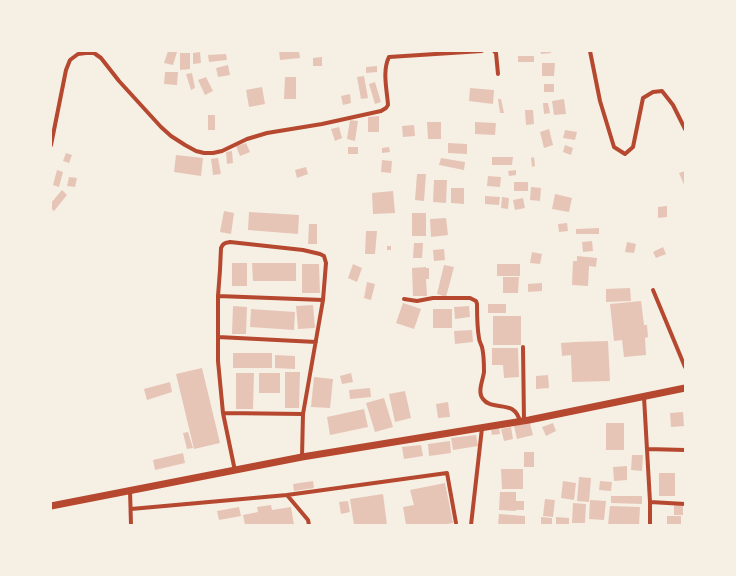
<!DOCTYPE html>
<html>
<head>
<meta charset="utf-8">
<style>
	body { margin:0 }
	#map { position:relative; width:736px; height:576px; overflow:hidden; background:#f6efe4; font-family:Mulish,sans-serif }
	canvas { display:block }
	.frame { position:absolute; inset:0; border:52px solid #f6efe4; pointer-events:none }
</style>
</head>
<body>
<div id="map">
<canvas width="736" height="576"></canvas>
<div class="frame"></div>
</div>
<script>
const ctx = document.querySelector('canvas').getContext('2d');
ctx.lineJoin = 'round';
function fill(path, color) { ctx.fillStyle = color; ctx.fill(path, 'evenodd'); }
function stroke(path, color, width, dash) { ctx.strokeStyle = color; ctx.lineWidth = width; ctx.lineCap = dash ? 'butt' : 'round'; ctx.setLineDash(dash || []); ctx.stroke(path); }
const building = new Path2D(`
	M168,51L177,52L173,65L164,63Z
	M279,51H299L300,58L280,60Z
	M540,51H551V53L541,54Z
	M200,52L201,63L193,64V53Z
	M180,53H190V69L180,70Z
	M226,54L227,60L209,62L208,55Z
	M518,56H534V62H518Z
	M322,57V66H313V58Z
	M542,63H555L554,76H542Z
	M228,65L230,75L218,77L216,68Z
	M377,66V72L366,73V67Z
	M165,72H178L177,85L164,84Z
	M192,73L195,88L191,90L186,74Z
	M364,76L368,98L361,99L357,77Z
	M206,77L213,91L205,95L198,80Z
	M285,77H296V99H284Z
	M375,82L381,102L375,104L369,84Z
	M544,84H554V92H544Z
	M262,87L265,104L249,107L246,90Z
	M470,88L494,90L493,104L469,101Z
	M350,94L351,103L343,105L341,96Z
	M498,99H501L504,113H500Z
	M564,99L566,114L554,115L552,101Z
	M543,103H548L550,113L544,114Z
	M525,110H533L534,124L526,125Z
	M208,115H215V130H208Z
	M379,116V132H368V117Z
	M350,120L358,121L355,141L347,139Z
	M427,122H441V139H428Z
	M475,122L496,123L495,135L475,134Z
	M414,125L415,136L403,137L402,126Z
	M339,127L342,138L335,141L331,129Z
	M549,129L553,145L544,148L540,132Z
	M565,130L577,132L575,140L563,138Z
	M246,143L250,152L240,156L236,146Z
	M448,143L467,144V154L448,153Z
	M565,145L573,148L571,155L563,152Z
	M348,147H358V154H348Z
	M389,147L390,152L382,153V148Z
	M232,151L233,163L227,164L226,152Z
	M66,153L72,155L69,163L63,161Z
	M176,155L203,158L201,176L174,172Z
	M492,157H513L512,165H492Z
	M534,157L535,166L532,167L531,158Z
	M218,158L221,174L213,175L211,159Z
	M441,158L465,162L464,170L439,165Z
	M382,160L392,161L391,173L381,172Z
	M306,167L308,174L297,178L295,170Z
	M57,170L63,172L59,187L53,185Z
	M516,170V175L509,176L508,171Z
	M685,171V187L679,173Z
	M417,174H426L424,201L415,200Z
	M488,176L501,177L500,187L487,186Z
	M69,177L77,178L75,187L67,186Z
	M434,180H447L446,203L433,202Z
	M514,182H528V191H514Z
	M531,187L541,188L540,201L530,200Z
	M451,188H464V204L451,203Z
	M62,190L67,195L54,211L51,209V203Z
	M393,191L395,213L373,214L372,193Z
	M555,194L572,198L569,212L552,209Z
	M485,196L500,197L499,205L485,204Z
	M502,197L509,198L508,209L501,208Z
	M523,198L525,208L515,210L513,200Z
	M667,206V217L658,218V207Z
	M224,211L234,213L231,234L220,232Z
	M249,212L299,215L298,234L248,230Z
	M412,213H426V236H412Z
	M446,218L448,235L431,237L430,219Z
	M567,223L568,231L559,232L558,224Z
	M309,224H317V244H308Z
	M599,228V234H576V229Z
	M366,231H377L375,254H365Z
	M592,241L593,251L583,252L582,242Z
	M627,242L636,244L634,253L625,252Z
	M414,243H423L422,258H413Z
	M387,246H391V250H387Z
	M663,247L666,254L656,258L653,252Z
	M444,249L445,260L434,261L433,250Z
	M532,252L542,254L540,264L530,263Z
	M577,256L597,258L596,267L589,266L588,286L572,285L573,261H577Z
	M232,263H247V286H232Z
	M252,263H296V281H253Z
	M302,264H319L320,293H302Z
	M353,264L362,268L357,282L348,278Z
	M497,264H520V276H497Z
	M444,265L454,267L446,297L437,294Z
	M426,267V268H429V279H426L427,296H413L412,268Z
	M503,277H519L518,293H503Z
	M367,282L375,284L371,300L364,298Z
	M542,283V291L528,292V284Z
	M630,288L631,301L606,302V289Z
	M641,301L644,325H647L648,337L645,338L646,355L624,357L622,340L614,341L610,304Z
	M403,303L421,309L414,329L396,323Z
	M488,304H506V313H488Z
	M313,305L315,328L298,329L296,306Z
	M233,306L247,307L246,334H232Z
	M469,306L470,317L455,319L454,307Z
	M251,309L295,312L294,330L250,327Z
	M433,309H452V328H433Z
	M493,316H521V345H493Z
	M472,330L473,342L455,344L454,331Z
	M608,341L610,381L572,382L571,355L562,356L561,343L575,342Z
	M492,348H518L519,377L504,378L503,365H492Z
	M233,353H272V368H233Z
	M275,355L295,356V369L275,368Z
	M202,368L220,443L194,449L176,374Z
	M285,372H300L299,408H285Z
	M236,373H254L253,409H236Z
	M259,373H280V393H259Z
	M351,373L353,382L342,384L340,376Z
	M548,375L549,388L536,389V376Z
	M314,377L333,379L330,408L311,407Z
	M170,382L172,392L147,400L144,389Z
	M370,388L371,397L350,399L349,390Z
	M405,391L411,418L395,422L389,394Z
	M384,398L393,427L375,432L366,403Z
	M448,402L450,417L438,418L436,404Z
	M364,409L368,427L330,435L327,417Z
	M683,412L684,426L671,427L670,413Z
	M530,423L533,435L517,439L514,426Z
	M553,423L556,431L546,436L542,427Z
	M606,423H624V450H606Z
	M511,427L513,439L504,441L501,429Z
	M499,428L500,434L492,435L491,430Z
	M188,432L193,448L187,449L183,433Z
	M476,435L478,446L453,450L451,438Z
	M450,441L451,453L429,456L428,444Z
	M421,445L423,456L404,459L402,447Z
	M524,452H534V467H524Z
	M183,453L185,463L155,470L153,460Z
	M632,455H643L642,471L631,470Z
	M627,466V480L614,481L613,467Z
	M501,469H523V489H502Z
	M659,473H675V496H659Z
	M579,477L591,478L589,502L577,501Z
	M313,481L314,488L294,491L293,484Z
	M563,481L576,483L574,500L561,498Z
	M600,481L612,482L611,491L599,490Z
	M445,483L453,523L442,525H406L403,507L414,505L410,490Z
	M500,492H516V501H524V510H516L515,511L499,510Z
	M383,494L387,525H354L350,499Z
	M611,496H642V504L611,503Z
	M545,499L555,500L553,517L543,516Z
	M590,500L606,501L604,520L589,519Z
	M348,501L350,512L341,514L339,502Z
	M573,503L586,504L585,523H572Z
	M271,505L272,510L291,507L294,525H245L243,515L258,512L257,507Z
	M674,505H683V515H674Z
	M610,506L640,507L639,525H608Z
	M239,507L241,516L219,520L217,511Z
	M499,514L525,516V525H498Z
	M667,516H681V525H667Z
	M541,517L552,518V525H541Z
	M556,517L569,518V525H556Z`);
const minor = new Path2D(`
	M494,51L496,53L498,74
	M590,51L600,101L614,147L625,154L633,147L643,98L653,92L662,91L673,105L685,129
	M51,145L66,70L70,60L78,54L86,53H94L101,58L119,81L161,127L171,136L185,145L196,151L204,153H213L222,151L247,139L267,133L322,124L381,111L386,108L388,105C387,90 382,71 389,57L482,51
	M653,290L685,367
	M218,296L323,300
	M404,299L417,301L433,298H470L476,301L477,304C477,315 477,327 479,338C479,341 481,344 482,347C484,355 484,364 484,372C483,380 477,392 483,399C492,412 515,398 520,422
	M218,337L316,342
	M523,347L524,421
	M644,397L650,502V525
	M223,413L303,414
	M647,449L685,450
	M235,471L223,413L218,361V296L220,270L221,248C223,243 225,243 230,242L303,250L320,254L324,256L326,263L323,300L303,414L302,457
	M130,490L131,525
	M287,495L447,473L456,523
	M650,502L685,504
	M131,509L287,495L308,520L309,525
	M471,525L482,428`);
const tertiary = new Path2D(`
	M51,506L302,457L529,420L685,388`);
fill(building, '#e6c5b7');
stroke(minor, '#b5482f', 4);
stroke(tertiary, '#b5482f', 7);
</script>
</body>
</html>
